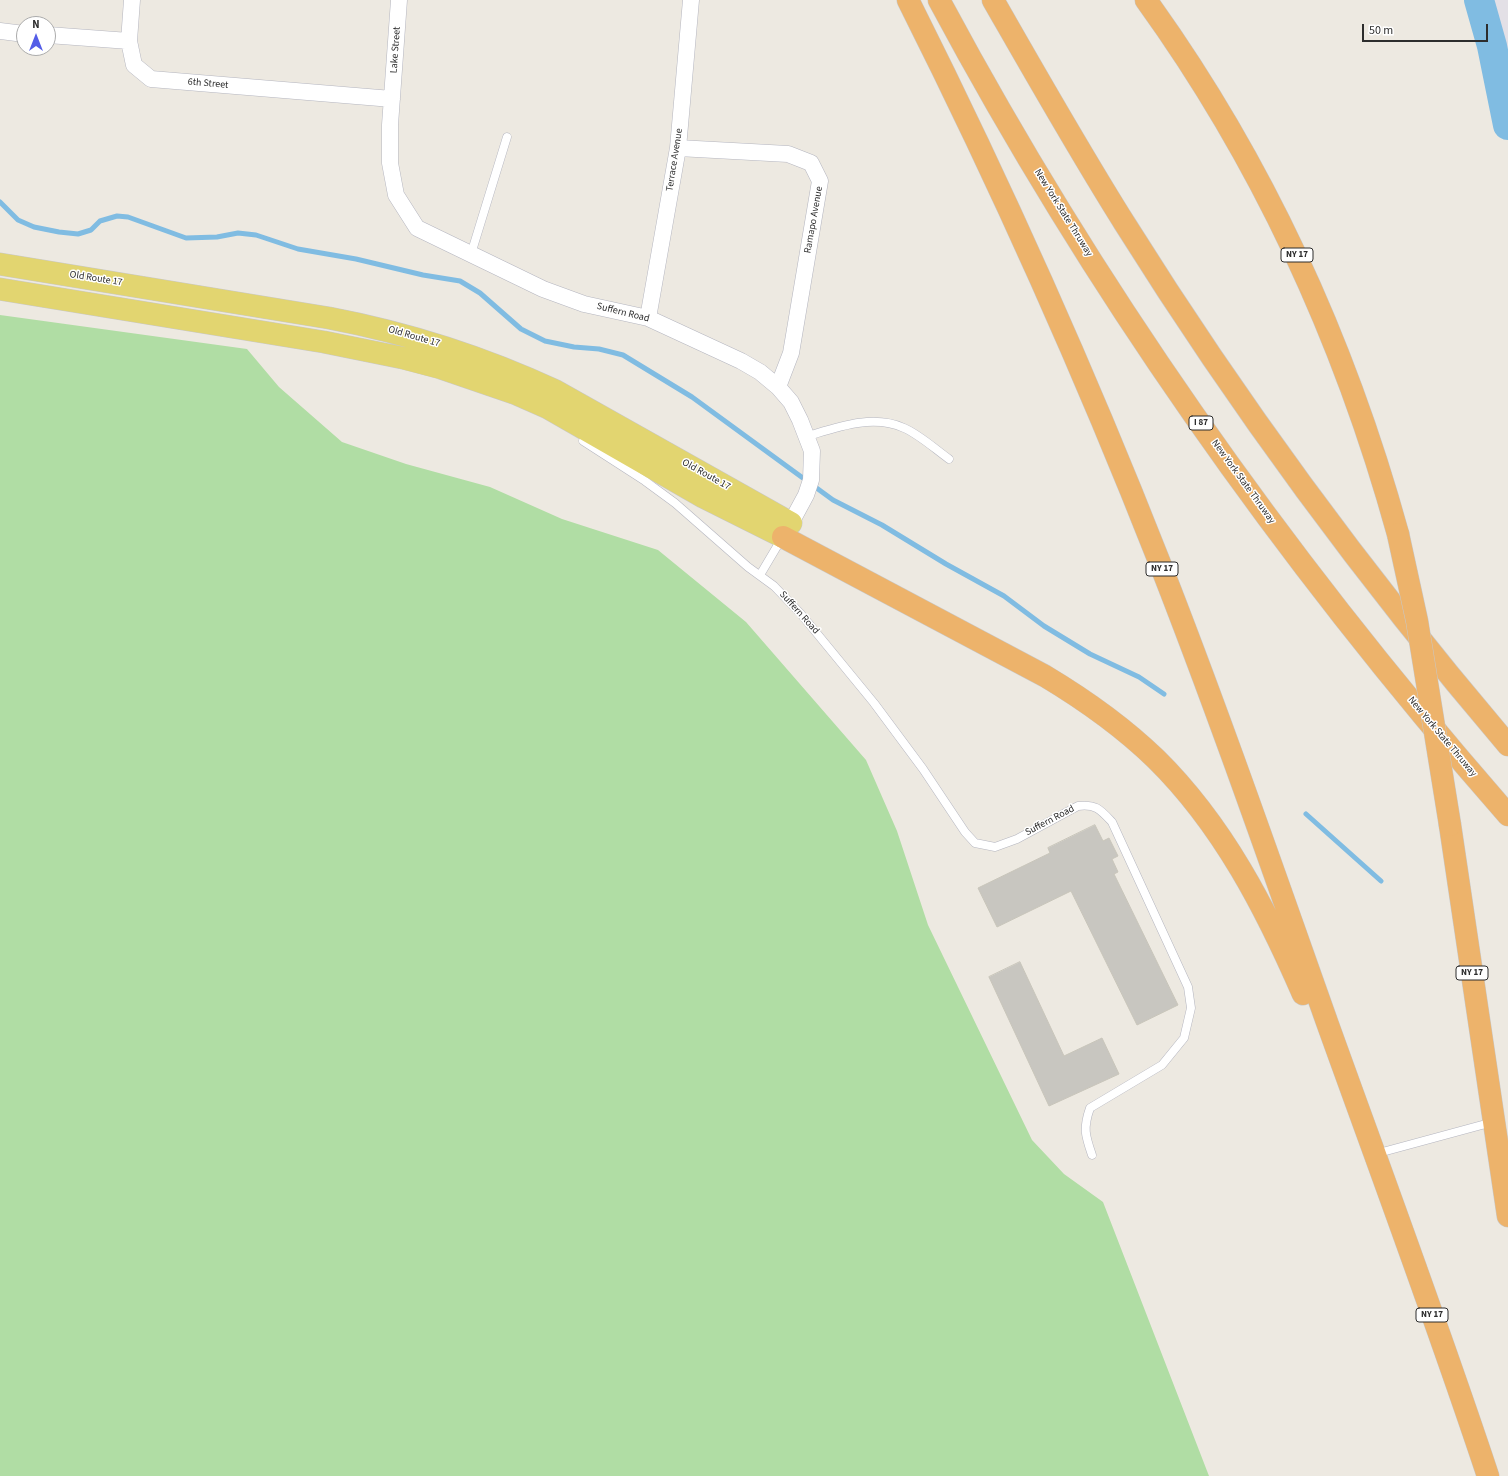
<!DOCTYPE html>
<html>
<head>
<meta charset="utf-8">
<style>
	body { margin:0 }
	#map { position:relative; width:1508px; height:1476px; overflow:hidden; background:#ede9e1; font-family:"Source Sans 3",sans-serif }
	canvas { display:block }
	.north { position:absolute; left:16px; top:16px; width:40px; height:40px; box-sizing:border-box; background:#fff; border:1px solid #ababab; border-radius:50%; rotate:0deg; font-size:11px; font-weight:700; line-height:16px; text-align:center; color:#2d2d2d }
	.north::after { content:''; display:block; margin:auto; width:14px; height:18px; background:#545de7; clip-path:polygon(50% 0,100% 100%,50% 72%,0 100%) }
	.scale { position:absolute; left:1362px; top:24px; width:126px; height:18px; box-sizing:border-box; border:2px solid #2d2d2d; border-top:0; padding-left:5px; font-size:12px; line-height:14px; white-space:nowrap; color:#2d2d2d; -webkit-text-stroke:3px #fff; paint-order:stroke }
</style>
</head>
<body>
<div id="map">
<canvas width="1508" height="1476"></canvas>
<div class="north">N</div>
<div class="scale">50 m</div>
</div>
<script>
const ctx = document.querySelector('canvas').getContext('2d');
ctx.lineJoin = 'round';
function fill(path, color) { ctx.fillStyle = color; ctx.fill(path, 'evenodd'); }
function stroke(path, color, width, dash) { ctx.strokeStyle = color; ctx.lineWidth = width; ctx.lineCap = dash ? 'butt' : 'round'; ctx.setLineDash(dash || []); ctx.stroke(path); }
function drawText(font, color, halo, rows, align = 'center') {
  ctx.font = font + ' "Source Sans 3",sans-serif'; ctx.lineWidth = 3; ctx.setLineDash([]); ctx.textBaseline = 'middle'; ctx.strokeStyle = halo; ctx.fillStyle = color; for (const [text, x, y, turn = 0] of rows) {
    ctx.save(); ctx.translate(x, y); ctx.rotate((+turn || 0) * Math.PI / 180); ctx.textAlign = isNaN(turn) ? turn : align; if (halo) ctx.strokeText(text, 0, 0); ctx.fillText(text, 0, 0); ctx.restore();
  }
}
const industrial = new Path2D(`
	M1479,0H1508V125L1492,46Z`);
const green = new Path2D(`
	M0,315L247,349L279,387L342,442L406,464L490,487L562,519L658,550L746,622L866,760L897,831L928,925L1032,1140L1064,1174L1103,1202L1209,1476H0Z`);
const stream = new Path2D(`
	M0,202L18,220L34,227L59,232L78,234L91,230L100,221L117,216L128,217L186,238L217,237L238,233L256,235L298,249L356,259L423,275L460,281L480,293L521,329L545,341L574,347L599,349L623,355L692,397L833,500L882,525L946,564L1004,596L1044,626L1090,654L1139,677L1164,694
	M1306,814L1381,881`);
const river = new Path2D(`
	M1479,0L1492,46L1508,125`);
const building = new Path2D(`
	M1095,825L1103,841L1109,838L1118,856L1112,859L1118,872L1114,874L1178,1005L1137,1025L1071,891L997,927L978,888L1050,853L1048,848Z
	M1020,962L1064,1056L1102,1038L1119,1074L1049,1106L989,977Z`);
const lane = new Path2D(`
	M471,254L507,137
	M808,436C838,427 873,414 904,428C920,435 935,449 949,459
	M583,441L645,481L675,503L748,567L774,586L801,614L874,703L923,769L965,832L975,843L995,847L1017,839L1078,806C1096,804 1100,809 1112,822L1188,987L1191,1008L1184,1038L1162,1065L1090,1108C1083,1128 1085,1135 1092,1155
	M760,575L782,538
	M1375,1154L1493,1122`);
const street = new Path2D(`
	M399,0L390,125V163L396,195L417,228L543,289L584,304L648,318L741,361L760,372L778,387L791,402L800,420L812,451L811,480L806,495L786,532
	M0,31L24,34
	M48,35L129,41L134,65L151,79L392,99
	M129,41L132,0
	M678,148L788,154L811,163L820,181L791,353L778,387
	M648,318L678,148L691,0`);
const primary = new Path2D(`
	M0,264L329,318C408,333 483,357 556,391L791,523
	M0,289L324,342L403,358L441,368L514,393L548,408L703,497L783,537`);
const highway = new Path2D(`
	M908,0C1000,183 1084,370 1159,561C1219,714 1273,870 1328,1025C1382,1175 1438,1325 1488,1476
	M939,0C1095,292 1290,566 1508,815
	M993,0C1036,75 1079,151 1125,224C1239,406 1368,581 1508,745
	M1146,0C1263,162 1345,342 1398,534
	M783,537L1045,676C1085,700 1123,727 1156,759C1223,825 1266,909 1303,994
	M1450,825L1508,1216`);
const highwayBridge = new Path2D(`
	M1398,534L1417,621L1450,825`);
const shields = [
	[1297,255,32],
	[1201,423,24],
	[1162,569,32],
	[1472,973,32],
	[1432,1315,32]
];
const shieldNames = [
	["NY 17",1297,255],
	["I 87",1201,423],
	["NY 17",1162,569],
	["NY 17",1472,973],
	["NY 17",1432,1315]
];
const streetNames = [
	["Lake Street",396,50,-86],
	["6th Street",208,84,5],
	["Terrace Avenue",675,160,-81],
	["New York State Thruway",1063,213,58],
	["Ramapo Avenue",814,220,-80],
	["Old Route 17",96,279,9],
	["Suffern Road",623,313,14],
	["Old Route 17",414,337,16],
	["Old Route 17",706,475,29],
	["New York State Thruway",1243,482,54],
	["Suffern Road",799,613,48],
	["New York State Thruway",1442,737,50],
	["Suffern Road",1050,821,-28]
];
fill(industrial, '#e3e0e6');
fill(green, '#b0dda4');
stroke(stream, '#80bce2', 5);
stroke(river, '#80bce2', 30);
fill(building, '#c8c6c0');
stroke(building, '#c8c5ba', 1);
stroke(lane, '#b4b5bf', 9);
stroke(street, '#b4b5bf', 17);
stroke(primary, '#c8c8c8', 23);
stroke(highway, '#c8c8c8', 23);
stroke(lane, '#fff', 8);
stroke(street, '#fff', 16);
stroke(primary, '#e2d570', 22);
stroke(highway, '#edb36b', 22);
stroke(highwayBridge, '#c8c8c8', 23, []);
stroke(highwayBridge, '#edb36b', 22);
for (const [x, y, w] of shields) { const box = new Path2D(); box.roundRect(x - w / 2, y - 7, w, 14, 3); ctx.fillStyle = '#fff'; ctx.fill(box); stroke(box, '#2d2d2d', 1); }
drawText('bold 9px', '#2d2d2d', null, shieldNames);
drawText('10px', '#2d2d2d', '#fff', streetNames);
</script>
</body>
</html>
